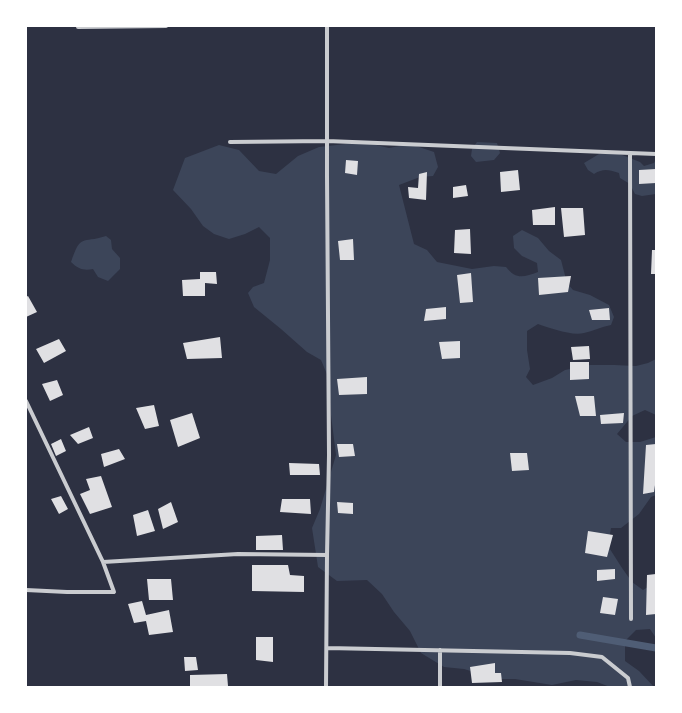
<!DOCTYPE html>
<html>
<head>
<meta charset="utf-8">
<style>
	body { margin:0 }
	#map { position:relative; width:682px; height:713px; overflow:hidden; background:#2d3142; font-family:"DM Sans",sans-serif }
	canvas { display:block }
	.frame { position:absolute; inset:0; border:27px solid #fff; pointer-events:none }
</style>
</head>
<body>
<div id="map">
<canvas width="682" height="713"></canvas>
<div class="frame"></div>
</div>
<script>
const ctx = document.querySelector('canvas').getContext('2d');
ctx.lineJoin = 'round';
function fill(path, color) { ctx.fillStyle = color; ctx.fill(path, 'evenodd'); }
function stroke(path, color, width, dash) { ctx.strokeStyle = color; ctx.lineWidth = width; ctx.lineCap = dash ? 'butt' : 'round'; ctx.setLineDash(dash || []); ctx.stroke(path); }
const green = new Path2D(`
	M477,142L497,143L500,153L494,160L476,162L471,156L472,149Z
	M354,143L372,144L389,148L410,144L434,152L438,167L433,176L420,177L399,185L414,244L427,250L437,262L472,269L494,266L506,267C516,280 524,277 538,272L537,263L522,256L514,248L513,236L522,230L538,238L549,251L561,260L567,283L573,290L590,295L609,305L614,317L611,325C601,327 593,331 584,333C571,336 550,328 538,324L527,331V350L530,369L526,377L533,385L552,378L565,370L590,365H614L636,366L648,363L656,359V415L645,410L632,416L617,434L626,442H640L656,437V495L651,497L639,514L621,528H611L608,546L622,568L632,582L643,590L656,582V638L650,629L636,630L625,641V661L639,671L654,687H610L597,682L576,680L552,685L515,679H497L464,669L444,667L421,653L410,631L394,612L382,594L367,580L337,581L318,567L312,528L320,509L336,455L331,415L329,379L321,360L307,352L281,329L254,307L248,293L253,287L264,283L270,260V238L259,227L245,234L229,239L214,234L203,226L191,209L173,190L185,158L219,145L239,150L259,171L276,174L298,156L319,147Z
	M617,153L640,162L644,166L654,163L656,159V194L642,196L635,194L630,184L620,178L619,173C608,170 604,168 594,174L588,170L584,163L599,154Z
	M106,236L111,240L112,249L120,258V269L108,281L98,277L93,269C84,271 78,269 71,262C81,233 81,244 106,236Z`);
const stream = new Path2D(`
	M580,635L656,648`);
const building = new Path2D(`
	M346,160L358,161L357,175L345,173Z
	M656,169V183L639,184V170Z
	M518,170L520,190L501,192L500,172Z
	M427,172L426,200L409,198L408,187L418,188L419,174Z
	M466,185L468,196L453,198V187Z
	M555,207V225H533L532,210Z
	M561,208H583L585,235L564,237Z
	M470,229L471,254L454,253L455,230Z
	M353,239L354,260H340L338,241Z
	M652,250H656V274H651Z
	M200,272H216L217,284L205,283V296H183L182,280L200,279Z
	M471,273L473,302L460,303L457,275Z
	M571,276L568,292L539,295L538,278Z
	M28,296L37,312L26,317V297Z
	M446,307V319L424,321L426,309Z
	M609,308L610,320H592L589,310Z
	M220,337L222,358L187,359L183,343Z
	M59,339L66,351L44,363L36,349Z
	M460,341V358L442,359L439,342Z
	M589,346L590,359L573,360L571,347Z
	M570,362H589V379L570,380Z
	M367,377V394L339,395L337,379Z
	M57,380L63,395L50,401L42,384Z
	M575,396H594L596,416H580Z
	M154,405L159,426L145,429L136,408Z
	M192,413L200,438L178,447L170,420Z
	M624,413L623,423L601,424L600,415Z
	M89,427L93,438L78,444L70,435Z
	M61,439L66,451L56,456L51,444Z
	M337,444H353L355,456L339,457Z
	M656,444V478L654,492L643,494L646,445Z
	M119,449L125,459L104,467L101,454Z
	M510,453H527L529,470L512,471Z
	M289,463L319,464L320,475H290Z
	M101,476L112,507L90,514L80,494L90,490L86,479Z
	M61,496L68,509L59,514L51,499Z
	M282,499H310L311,514L280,512Z
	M171,502L178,522L163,529L158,509Z
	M337,502L353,503V514L338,513Z
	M148,510L155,531L137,536L133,515Z
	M588,531L613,535L607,557L585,553Z
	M282,535L283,550H256V536Z
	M252,565H288L290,575L304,576V592L252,591Z
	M615,569V579L597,581V570Z
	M656,574V614L646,615L647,575Z
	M147,579H171L173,600H149Z
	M603,597L618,599L615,615L600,613Z
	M142,601L146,615L169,610L173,632L149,635L146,621L134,623L128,604Z
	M256,637H273V662L256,660Z
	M184,657H196L198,670L185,671Z
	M495,663V673H501L502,682L472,683L470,667Z
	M227,674L228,686L190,687V675Z`);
const minor = new Path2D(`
	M78,27L166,26
	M230,142L327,141L656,154
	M630,154L631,619
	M26,401L103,562L114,592H67L26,590
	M103,562L238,554L327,555
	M327,648L570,653L602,657L628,678L630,687
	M326,687L327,555L329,455L327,176V26
	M440,687V650`);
fill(green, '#3c4559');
stroke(stream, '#4f5d75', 7);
fill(building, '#e0e0e3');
stroke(minor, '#caccd0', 4);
</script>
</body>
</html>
